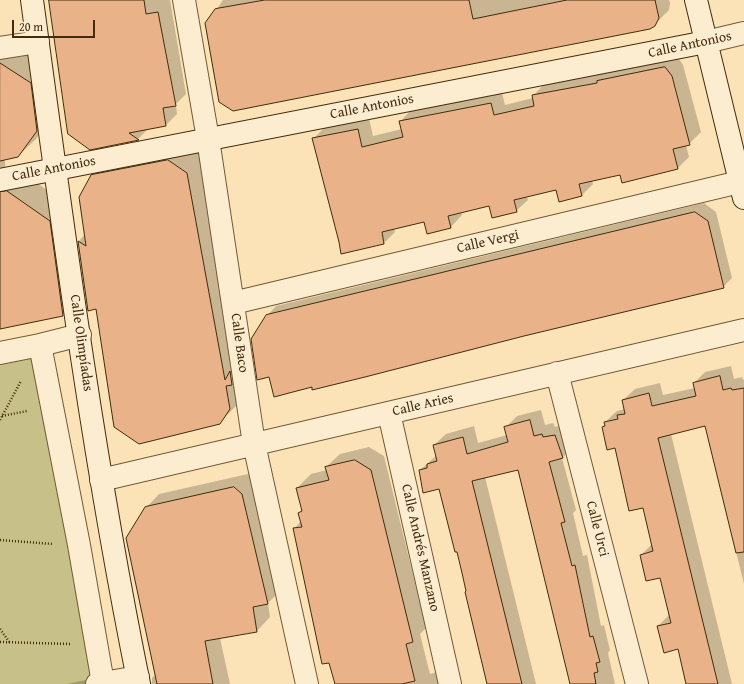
<!DOCTYPE html>
<html>
<head>
<meta charset="utf-8">
<style>
	body { margin:0 }
	#map { position:relative; width:744px; height:684px; overflow:hidden; background:#fce3b7; font-family:"Gentium Book Plus",serif }
	canvas { display:block }
	.scale { position:absolute; left:12px; top:20px; width:83px; height:18px; box-sizing:border-box; border:2px solid #412c0c; border-top:0; padding-left:5px; font-size:12px; line-height:14px; white-space:nowrap; color:#412c0c; -webkit-text-stroke:3px #fdedd0; paint-order:stroke }
</style>
</head>
<body>
<div id="map">
<canvas width="744" height="684"></canvas>
<div class="scale">20 m</div>
</div>
<script>
const ctx = document.querySelector('canvas').getContext('2d');
ctx.lineJoin = 'round';
function fill(path, color) { ctx.fillStyle = color; ctx.fill(path, 'evenodd'); }
function stroke(path, color, width, dash) { ctx.strokeStyle = color; ctx.lineWidth = width; ctx.lineCap = dash ? 'butt' : 'round'; ctx.setLineDash(dash || []); ctx.stroke(path); }
function drawText(font, color, halo, rows, align = 'center') {
  ctx.font = font + ' "Gentium Book Plus",serif'; ctx.lineWidth = 3; ctx.setLineDash([]); ctx.textBaseline = 'middle'; ctx.strokeStyle = halo; ctx.fillStyle = color; for (const [text, x, y, turn = 0] of rows) {
    ctx.save(); ctx.translate(x, y); ctx.rotate((+turn || 0) * Math.PI / 180); ctx.textAlign = isNaN(turn) ? turn : align; if (halo) ctx.strokeText(text, 0, 0); ctx.fillText(text, 0, 0); ctx.restore();
  }
}
const green = new Path2D(`
	M40,345L97,684H0V353Z`);
const shadow = new Path2D(`
	M50,0H170L186,94L176,104L177,114L166,125L149,128L138,139L90,149Z
	M223,0H669L670,3L669,10L657,22L207,24Z
	M23,49L48,66L54,112L36,139L18,156L3,159L5,161V165L8,171L24,174L67,204L80,298L63,315L0,327V53Z
	M677,56L683,65L701,132L689,144L686,145L689,157L678,168L621,173L592,180L593,184L582,195L557,188L527,196L528,200L516,211L490,204L461,211L462,215L451,227L425,221L394,228L395,232L384,243L342,253L314,138L325,127L369,118L373,136L402,129L400,122L411,110L502,93L505,105L533,98V96L544,84Z
	M184,144L203,157L245,392L236,406L219,423L97,308L89,310L79,241L85,234L92,176L108,159Z
	M704,203L716,212L732,278L723,287L524,335L267,316L276,306Z
	M731,366L734,379L742,377L743,380L744,379V584L705,425L671,434L732,684H687L678,648L658,626L670,614L661,577L641,555L653,543L644,506L616,447L603,428L606,424L605,422L617,411L625,409L623,400L635,389L660,383L663,395L695,388L694,383L705,372Z
	M541,410L545,425L553,423L555,427L567,424L574,446L562,458L576,510L573,513L583,556L587,555L601,626L604,625L610,650L608,653L615,684H571L519,469L485,477L536,684H488L463,572L440,488L420,470L437,455L434,445L446,434L474,426L478,443L507,435L506,427L517,416Z
	M369,447L384,456L426,628L420,634L430,674L437,672L440,684H336L294,529L301,521L299,513L303,509L297,488L311,474L327,470L326,467L340,454Z
	M248,474L255,480L281,590L268,603L270,617L257,631L220,638L230,684H67L100,677L152,683V678L156,674L146,508L159,494Z`);
const building = new Path2D(`
	M49,0H144L146,14L158,12L176,106L163,108L166,126L129,133L139,140L90,150L68,134Z
	M265,0H469L473,19L567,0H655L659,18L655,26L650,29L233,111L219,102L205,23L215,9Z
	M0,63L31,83L37,131L18,157L0,161Z
	M665,67L672,76L690,145L673,149L678,169L622,183L620,175L579,184L582,196L559,202L556,190L514,200L517,212L492,218L489,206L448,216L451,228L427,234L424,222L382,232L384,244L341,254L339,242L312,138L358,129L362,147L403,137L399,121L491,103L494,115L534,106L532,95L597,83V81Z
	M168,160L187,173L225,380L230,371L232,385L226,386L230,409L220,424L139,444L114,427L96,309L88,311L78,241L86,246L79,197L91,175Z
	M7,191L50,221L63,316L0,329V192Z
	M695,212L708,221L724,288L524,336L365,377L312,390V387L274,397L269,377L257,380L251,339L266,315Z
	M720,376L723,390L731,388L732,390L744,388V552L736,553L705,426L658,438L718,684H686L678,649L664,653L657,626L671,623L660,578L646,581L640,555L653,551L643,508L629,511L615,448L607,450L602,427L605,426L604,422L618,419L617,415L625,414L622,400L649,393L652,406L696,396L693,383Z
	M530,420L534,436L542,434L543,437L555,435L563,458L549,462L565,522L561,523L572,566L575,565L590,637L593,636L600,662L596,663L598,672L594,673L596,684H570L518,470L472,481L522,684H487L465,592L466,591L462,573L457,552H455L439,489L423,493L419,470L427,468V464L437,461L433,445L463,437L467,454L508,442L504,427Z
	M355,460L371,470L413,642L406,644L415,681L402,684H335L329,663L322,664L293,528L302,527L298,513L302,511L296,488L329,480L325,467Z
	M234,487L242,494L268,604L253,607L257,632L205,641L213,684H157L126,538L145,507Z`);
const path = new Path2D(`
	M2,416L27,411
	M0,420L21,381
	M0,540L53,544
	M0,629L10,643
	M0,642L71,644`);
const street = new Path2D(`
	M184,0L208,139L254,444L307,684
	M706,42L744,33
	M0,48L38,42
	M233,303L744,181
	M40,345L79,545L103,683
	M0,353L40,345L80,335
	M557,373L637,684
	M389,413L450,684
	M101,480L744,330
	M97,684L138,677`);
const secondary = new Path2D(`
	M32,0C63,229 93,458 139,684
	M696,0L744,198
	M0,180L706,42`);
const streetNames = [
	["Calle Antonios",690,45,-12],
	["Calle Antonios",372,107,-11],
	["Calle Antonios",54,169,-11],
	["Calle Vergi",488,242,-13],
	["Calle Olimpíadas",81,343,82],
	["Calle Baco",239,343,82],
	["Calle Aries",423,405,-13],
	["Calle Urci",597,529,76],
	["Calle Andrés Manzano",420,548,77]
];
fill(green, '#c7c189');
fill(shadow, '#0003');
fill(building, '#e9b289');
stroke(building, '#412c0c', 1);
stroke(street, '#705a37', 24);
stroke(secondary, '#412c0c', 24);
stroke(path, '#412c0c', 2.5, [1, 2]);
stroke(street, '#fdedd0', 22);
stroke(secondary, '#fdedd0', 22);
drawText('14px', '#412c0c', '#fdedd0', streetNames);
</script>
</body>
</html>
